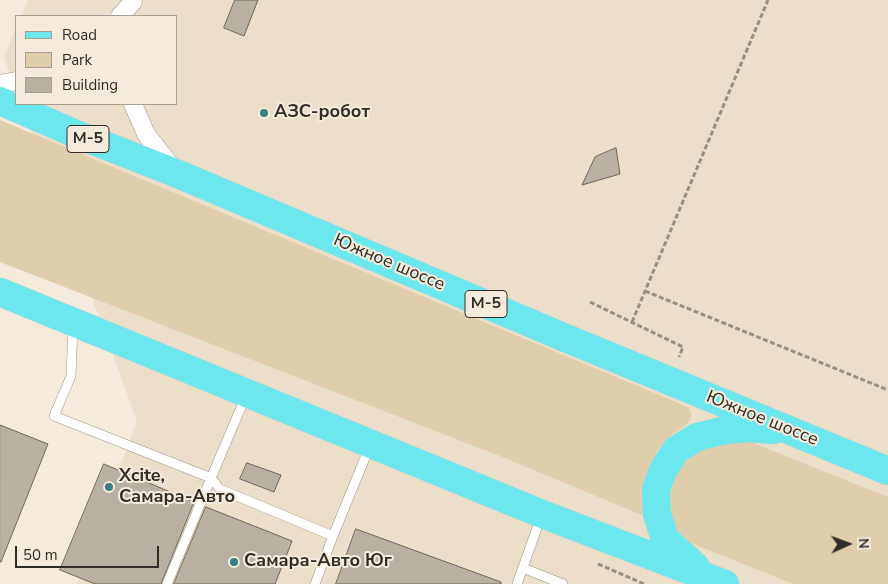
<!DOCTYPE html>
<html>
<head>
<meta charset="utf-8">
<style>
	body { margin:0 }
	#map { position:relative; width:888px; height:584px; overflow:hidden; background:#f4ebdc; font-family:"Nunito Sans",sans-serif }
	canvas { display:block }
	.legend { position:absolute; left:15px; top:15px; width:162px; height:90px; box-sizing:border-box; background:#f4ebdc; border:1px solid #a69f94; margin:0; padding:6px 9px; list-style:none; font-size:15px; color:#302c27 }
	.legend li { display:flex; align-items:center; gap:10px; height:25px }
	.legend b { width:25px; border:1px solid #a69f94 }
	.north { position:absolute; left:823px; top:519px; width:50px; height:50px; -webkit-text-stroke:4px #f4ebdc; paint-order:stroke; rotate:88deg; font-size:14px; font-weight:700; line-height:20px; text-align:center; color:#302c27 }
	.north::after { content:''; display:block; margin:auto; width:18px; height:22px; background:#302c27; clip-path:polygon(50% 0,100% 100%,50% 72%,0 100%) }
	.scale { position:absolute; left:15px; top:546px; width:144px; height:22px; box-sizing:border-box; border:2px solid #302c27; border-top:0; padding-left:6px; font-size:15px; line-height:18px; white-space:nowrap; color:#302c27; -webkit-text-stroke:4px #f4ebdc; paint-order:stroke }
</style>
</head>
<body>
<div id="map">
<canvas width="888" height="584"></canvas>
<ul class="legend">
<li><b style="height:6px;background:#6de7ee"></b>Road</li>
<li><b style="height:14px;background:#dfcdac"></b>Park</li>
<li><b style="height:14px;background:#b8b0a2"></b>Building</li>
</ul>
<div class="north">N</div>
<div class="scale">50 m</div>
</div>
<script>
const ctx = document.querySelector('canvas').getContext('2d');
ctx.lineJoin = 'round';
function fill(path, color) { ctx.fillStyle = color; ctx.fill(path, 'evenodd'); }
function stroke(path, color, width, dash) { ctx.strokeStyle = color; ctx.lineWidth = width; ctx.lineCap = dash ? 'butt' : 'round'; ctx.setLineDash(dash || []); ctx.stroke(path); }
function drawText(font, color, halo, rows, align = 'center') {
  ctx.font = font + ' "Nunito Sans",sans-serif'; ctx.lineWidth = 4; ctx.setLineDash([]); ctx.textBaseline = 'middle'; ctx.strokeStyle = halo; ctx.fillStyle = color; for (const [text, x, y, turn = 0] of rows) {
    ctx.save(); ctx.translate(x, y); ctx.rotate((+turn || 0) * Math.PI / 180); ctx.textAlign = isNaN(turn) ? turn : align; if (halo) ctx.strokeText(text, 0, 0); ctx.fillText(text, 0, 0); ctx.restore();
  }
}
const built = new Path2D(`
	M28,0H888V584H77L137,421L21,104H176V16H21Z
	M16,28V91L4,57Z`);
const green = new Path2D(`
	M0,120L688,407L692,416C686,429 673,431 664,442C646,462 643,490 644,516L505,458L0,262Z
	M726,437L751,442L888,497V584H793L686,541L673,525L669,512V492L676,472L696,449Z`);
const building = new Path2D(`
	M235,0H258L244,36L224,28Z
	M616,148L620,174L582,185L595,157Z
	M0,425L48,444L1,562H0Z
	M247,463L281,475L274,492L240,479Z
	M104,464L194,502L161,584H95L60,570Z
	M206,507L292,541L275,584H174Z
	M356,529L501,582V584H336Z`);
const path = new Path2D(`
	M645,291L888,390
	M590,302L683,347L679,357
	M632,322L768,0
	M598,564L644,584`);
const lane = new Path2D(`
	M73,326L71,376L54,416L211,478L167,584
	M246,396L211,478L220,489L333,536L369,448
	M523,568L563,584
	M315,584L333,536
	M517,584L541,517`);
const street = new Path2D(`
	M120,16L133,2
	M0,84L16,81
	M133,104L146,134L174,170`);
const primary = new Path2D(`
	M0,101L76,134L178,174L568,339L888,471
	M0,292L542,514L725,584
	M695,566L665,539L657,514L656,490L663,470L676,450L697,437L726,430L751,428L773,430`);
const markers = [
	[264,113,5,"#367f84"],
	[109,487,5,"#367f84"],
	[234,562,5,"#367f84"]
];
const shields = [
	[88,139,42],
	[486,304,42]
];
const shieldNames = [
	["М-5",88,139],
	["М-5",486,304]
];
const poiNames = [
	["АЗС-робот",274,113],
	["Xcite,",119,477],
	["Самара-Авто",119,498],
	["Самара-Авто Юг",244,562]
];
const streetNames = [
	["Южное шоссе",389,263,23],
	["Южное шоссе",762,419,22]
];
fill(built, '#ebdfc9');
fill(green, '#dfcdac');
fill(building, '#b8b0a2');
stroke(building, '#70685b', 1);
stroke(lane, '#9e9688', 10);
stroke(street, '#9e9688', 19);
stroke(primary, '#d1d1cf', 29);
stroke(path, '#979086', 3, [5, 2.5]);
stroke(lane, '#fff', 9);
stroke(street, '#fff', 18);
stroke(primary, '#6de7ee', 28);
for (const [x, y, r, color] of markers) { const dot = new Path2D(); dot.arc(x, y, r, 0, 2 * Math.PI); ctx.fillStyle = color; ctx.fill(dot); stroke(dot, '#f4ebdc', 2); }
for (const [x, y, w] of shields) { const box = new Path2D(); box.roundRect(x - w / 2, y - 13.5, w, 27, 4); ctx.fillStyle = '#f4ebdc'; ctx.fill(box); stroke(box, '#302c27', 1); }
drawText('bold 16px', '#302c27', null, shieldNames);
drawText('bold 18px', '#302c27', '#f4ebdc', poiNames, 'left');
drawText('18px', '#302c27', '#f4ebdc', streetNames);
</script>
</body>
</html>
